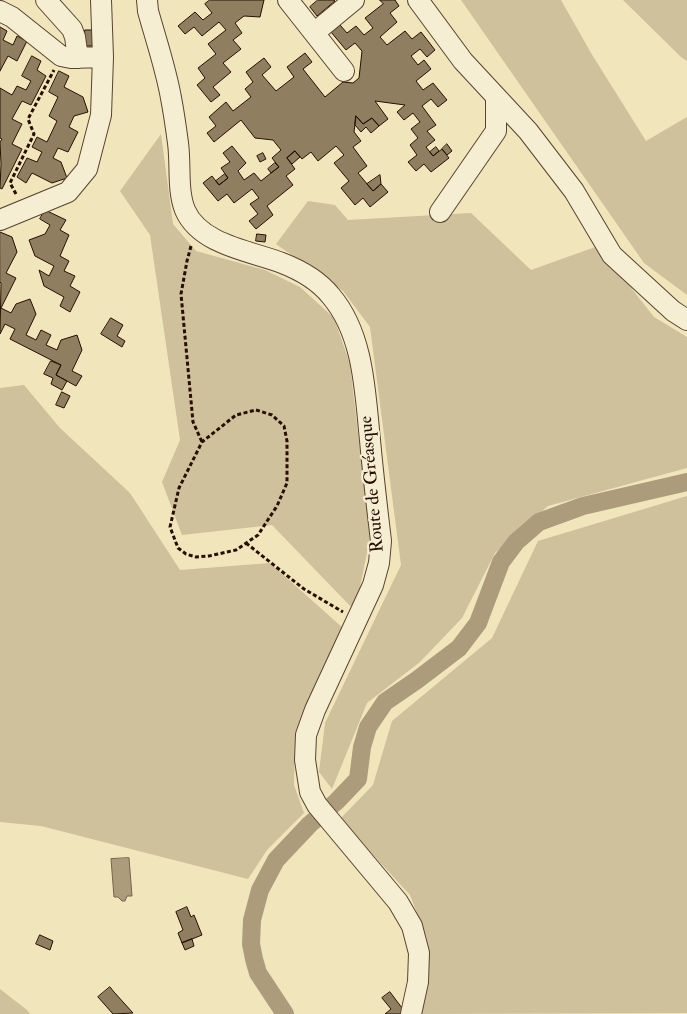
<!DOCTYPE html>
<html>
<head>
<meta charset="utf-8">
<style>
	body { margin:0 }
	canvas { display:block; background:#f0e5bb }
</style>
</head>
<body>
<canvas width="687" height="1014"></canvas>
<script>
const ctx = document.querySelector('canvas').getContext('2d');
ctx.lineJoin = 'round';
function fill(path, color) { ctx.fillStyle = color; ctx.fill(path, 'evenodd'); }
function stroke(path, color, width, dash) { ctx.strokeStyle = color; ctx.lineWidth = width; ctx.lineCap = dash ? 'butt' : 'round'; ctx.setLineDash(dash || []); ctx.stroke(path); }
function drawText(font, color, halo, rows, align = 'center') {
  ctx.font = font + ' "IM FELL Double Pica",serif'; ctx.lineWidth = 4.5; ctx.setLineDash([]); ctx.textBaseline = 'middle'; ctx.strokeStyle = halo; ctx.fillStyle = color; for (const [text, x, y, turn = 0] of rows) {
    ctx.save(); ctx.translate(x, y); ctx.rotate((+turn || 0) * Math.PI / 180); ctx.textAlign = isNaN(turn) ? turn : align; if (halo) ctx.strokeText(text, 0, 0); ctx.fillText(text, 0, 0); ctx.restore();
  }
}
const green = new Path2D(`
	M461,0H561L591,53L646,141L687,117V295L644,263Z
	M623,0H687V61L681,57Z
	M161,134L173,224L196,251L265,270L300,287L334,318L350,364L370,538L355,611L272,525L182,535L162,482L180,440L150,235L120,191Z
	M308,201L335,205L348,220L471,213L531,270L598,246L654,317L687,337V468L548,506L495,553L462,618L420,662L367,703L332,789L319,772L325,723L401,565L370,327L343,291L276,244Z
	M24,385L60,428L130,493L180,570L270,563L343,628L295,733L294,785L304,813L267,850L248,879L41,826L0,822V388Z
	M687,496V1013L417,1014L427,939L410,895L340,819L373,785L392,721L492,638L538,541Z
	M0,989L27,1010L30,1014H0Z`);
const water = new Path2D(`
	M129,858L132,896H127L125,901H122L118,897H114L111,859Z`);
const canal = new Path2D(`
	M285,1014L258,973L254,959L251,944L252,920L260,890L276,860L310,824L336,802L358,779L362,747L368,727L385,702L417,680L459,648L478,623L501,562L516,542L539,522L583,506L687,482`);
const building = new Path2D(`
	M210,0H264L260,17L244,16L235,23L242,33L233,40L241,49L223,63L231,72L213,87L220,95L211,102L197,85L205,78L198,68L216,54L208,44L226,30L219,22L202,36L194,27L185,34L178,26L195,12L203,20L212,13L205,4Z
	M318,0H334L335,1L317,16L310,7Z
	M380,0H395L399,6L390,13L397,22L380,37L387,45L405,31L412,39L421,32L435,50L427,57L420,49L411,56L418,65L424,60L431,69L416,81L423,90L433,83L447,100L438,107L431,99L422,106L436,125L427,131L435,140L426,147L433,156L442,149L449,158L431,172L424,164L416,171L408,162L417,155L410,145L418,138L411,129L420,122L413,113L404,120L397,112L405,105L375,101L388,119L379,126L372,118L363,124L356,116L354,132L361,141L353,147L367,166L358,173L373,191L381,184L388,192L370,207L363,198L355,205L341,188L349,181L334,163L344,155L336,146L318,161L311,152L302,159L295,151L287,158L295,169L286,176L293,185L267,206L273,215L256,229L249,221L258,214L250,204L259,198L252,189L234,203L227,194L218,201L203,183L212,176L219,185L228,178L221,168L230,162L223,153L232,146L246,163L238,171L244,180L254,173L261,181L271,173L279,167L272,158L281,150L273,140L255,138L241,120L214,142L207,133L216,126L209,117L226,102L233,111L251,97L245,89L253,82L246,72L264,58L271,67L262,75L276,91L294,77L287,67L305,53L312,62L303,69L325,97L343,82L353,83L359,78L362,51L355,43L346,50L331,32L340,25L347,33L356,26L364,35L373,28L365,18L383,4Z
	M0,27L7,31L3,40L13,45L17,36L27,41L17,61L8,56L0,71Z
	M85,30H93L94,46H85Z
	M32,56L41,61L37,70L46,76L31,105L22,101L12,119L22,124L12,144L22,149L2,189L0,188L1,164L0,142L2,139L0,138V88L12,95L17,86L26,90L31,81L22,76Z
	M59,71L69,76L64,87L83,97L88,112L74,116L69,127L78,132L68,152L58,148L53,158L61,162L67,178L52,183L32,173L26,183L17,177L27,158L37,162L42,152L32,147L37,137L47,142L57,121L49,116L58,97L49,92Z
	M356,116L363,124L372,118L379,126L371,133L366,127L361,132L355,125Z
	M447,144L452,151L447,155L442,149Z
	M436,147L439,151L433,156L430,152Z
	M295,151L300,157L292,164L287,158Z
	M263,153L266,159L260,162L257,156Z
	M275,163L279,167L271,173L268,169Z
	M225,174L228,178L219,185L216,181Z
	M380,175L381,184L373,191L367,184Z
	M45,210L66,220L60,230L69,235L60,256L69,261L64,271L75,276L70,286L80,292L70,312L60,306L64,297L44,286L39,270L49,276L54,266L35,256L29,240L45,234L50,225L40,219Z
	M0,232L12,237L17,252L6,273L16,278L1,308L11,313L16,304L30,299L36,314L26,335L36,340L41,330L51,335L46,345L57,350L61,340L77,335L82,350L72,371L82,376L76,386L56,375L61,365L10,339L15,329L5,324L0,334L1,283L0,282Z
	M257,234L266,235L265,242L256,241Z
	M111,318L123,325L117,336L125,341L122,347L101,334Z
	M51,361L61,365L56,375L67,381L62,390L51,384L53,378L44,374Z
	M62,392L70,396L64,408L56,405Z
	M187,907L191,917L194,915L202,935L182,943L178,933L183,930L176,912Z
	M40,935L53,941L50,950L36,944Z
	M192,939L194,946L185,950L182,943Z
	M110,987L114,992L133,1013L113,1014L98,997Z
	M390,992L405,1012L402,1014H385L391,1009L382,998Z`);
const path = new Path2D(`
	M16,194L10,183L34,134L28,119L54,70
	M191,246L187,261L181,294L193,422L202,442
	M256,410L272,415L284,426L287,441V483L277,506L258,535L236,550L209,556L196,557L186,554L178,548L170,527L179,488L202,442L236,415Z
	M246,543L304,589L343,612`);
const minor = new Path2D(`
	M46,0L72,29L75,37L78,58
	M147,0L148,11C156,40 166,69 171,98C174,113 176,128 178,143C181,165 177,190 185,210C200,245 251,251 282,263C300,270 319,281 331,296C364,335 365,392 370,440C373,474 377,507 381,541L379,563L373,585L315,710L306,735L305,760L310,792L317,805L398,902L412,926L419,953L418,982L411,1014
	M288,0L344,71
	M418,0L463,61L528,131L574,191L612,255L673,311L687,320
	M0,11L12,17L61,56L71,58L103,57
	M314,33L354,0
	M440,212L496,131V99
	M0,220L68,192L87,169L101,115L103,57L101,0`);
const streetNames = [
	["Route de Gréasque",373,484,-95]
];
fill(green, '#cec19b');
fill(water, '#ac9c7b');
stroke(water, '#77644a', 1);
stroke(canal, '#ac9c7b', 18);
fill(building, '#907e61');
stroke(building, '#270f00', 1);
stroke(minor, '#59442f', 22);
stroke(path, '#270f00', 3, [4, 2.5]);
stroke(minor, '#f5eed3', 20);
drawText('18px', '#270f00', '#f5eed3', streetNames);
</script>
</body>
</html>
